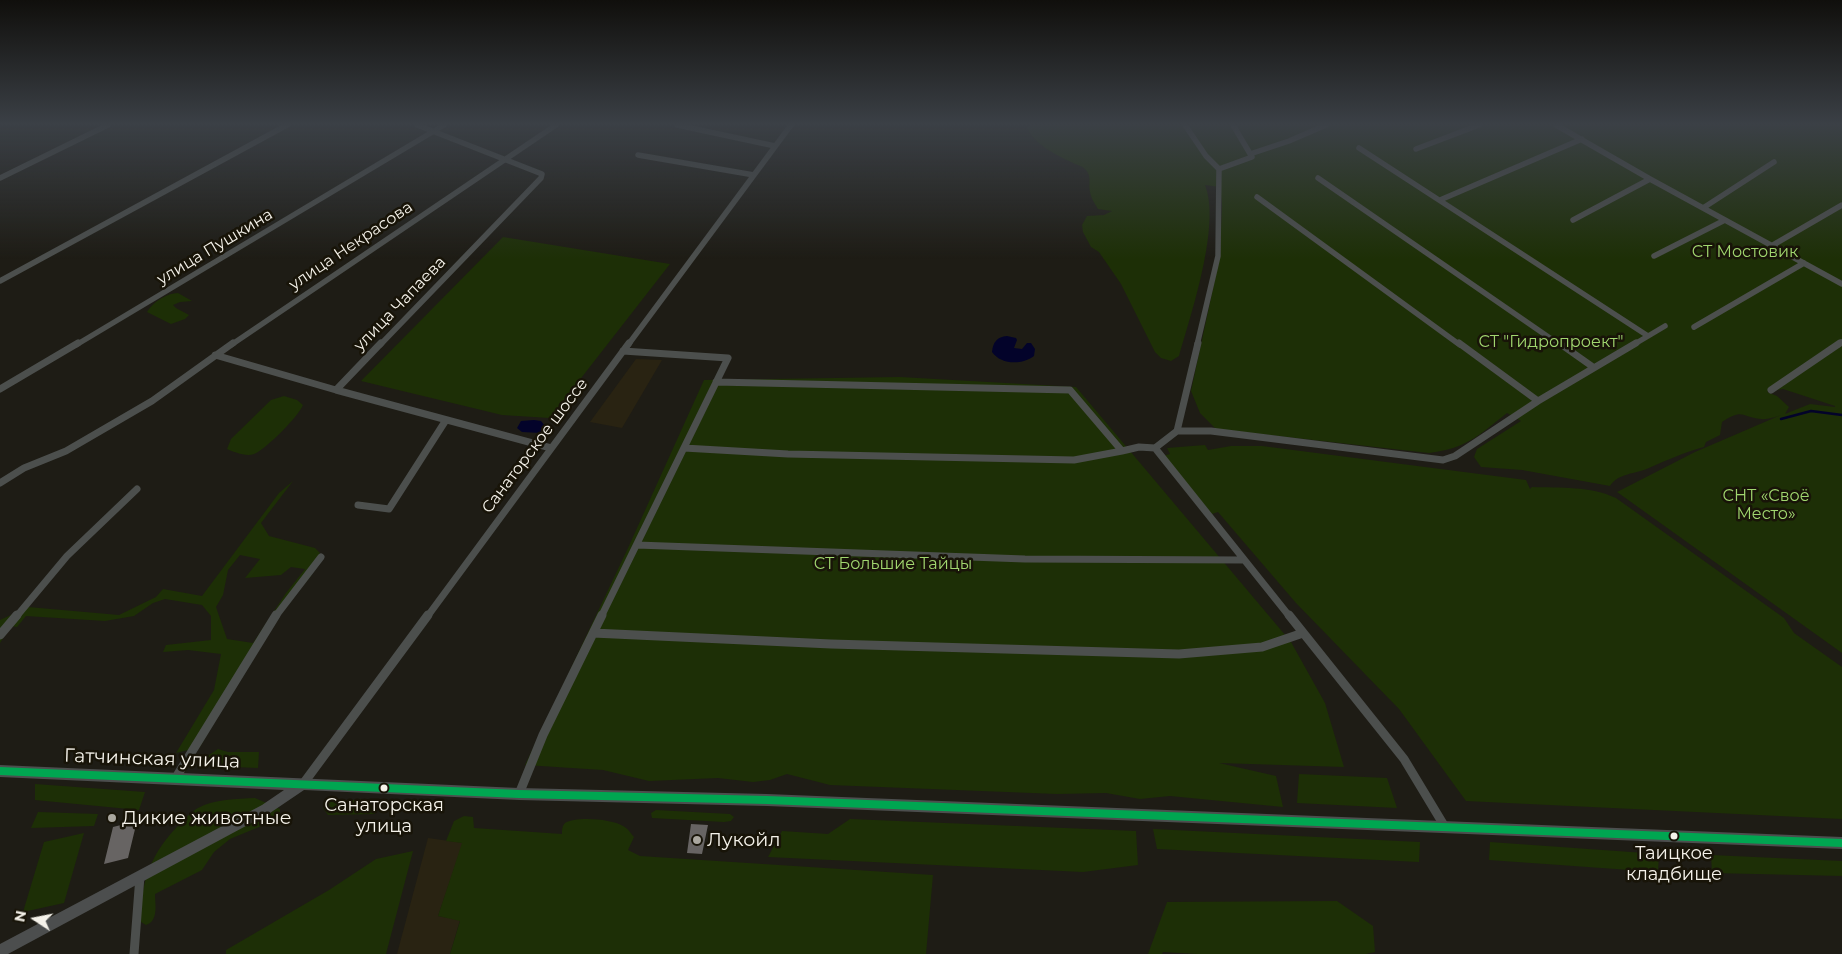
<!DOCTYPE html>
<html>
<head>
<meta charset="utf-8">
<style>
	body { margin:0 }
	#map { position:relative; width:1842px; height:954px; overflow:hidden; background:#1e1c15; font-family:Montserrat,sans-serif }
	canvas { display:block }
	.north { position:absolute; left:10px; top:894px; width:50px; height:50px; -webkit-text-stroke:4px #181408; paint-order:stroke; rotate:281deg; font-size:14px; font-weight:700; line-height:20px; text-align:center; color:#f5f2ea }
	.north::after { content:''; display:block; margin:auto; width:18px; height:22px; background:#f5f2ea; clip-path:polygon(50% 0,100% 100%,50% 72%,0 100%) }
</style>
</head>
<body>
<div id="map">
<canvas width="1842" height="954"></canvas>
<div class="north">N</div>
</div>
<script>
const ctx = document.querySelector('canvas').getContext('2d');
ctx.lineJoin = 'round';
function fill(path, color) { ctx.fillStyle = color; ctx.fill(path, 'evenodd'); }
function stroke(path, color, width, dash) { ctx.strokeStyle = color; ctx.lineWidth = width; ctx.lineCap = dash ? 'butt' : 'round'; ctx.setLineDash(dash || []); ctx.stroke(path); }
function drawText(font, color, halo, rows, align = 'center') {
  ctx.font = font + ' Montserrat,sans-serif'; ctx.lineWidth = 5; ctx.setLineDash([]); ctx.textBaseline = 'middle'; ctx.strokeStyle = halo; ctx.fillStyle = color; for (const [text, x, y, turn = 0] of rows) {
    ctx.save(); ctx.translate(x, y); ctx.rotate((+turn || 0) * Math.PI / 180); ctx.textAlign = isNaN(turn) ? turn : align; if (halo) ctx.strokeText(text, 0, 0); ctx.fillText(text, 0, 0); ctx.restore();
  }
}
const built = new Path2D(`
	M636,359L662,360L622,428L590,422Z
	M428,838L463,843L438,916L460,920L450,954H397Z`);
const green = new Path2D(`
	M1030,125H1842V653L1617,492L1695,452L1781,415C1775,417 1767,420 1761,419C1741,417 1743,408 1722,422L1720,435L1706,442L1704,447C1685,452 1667,460 1649,468C1636,474 1618,473 1610,486L1522,470L1481,467L1474,457L1477,449L1521,421L1507,413C1478,436 1467,448 1429,453L1216,429L1200,413L1191,391L1220,256L1222,204L1220,187L1205,185C1221,225 1191,314 1179,356L1171,361L1161,358L1155,352L1121,284L1099,252L1091,247L1083,232L1082,225L1087,216L1104,215L1112,211L1098,209C1095,204 1091,198 1090,192C1088,184 1092,177 1086,170C1083,166 1077,165 1073,163C1055,154 1036,146 1027,128ZM1783,389L1835,406V407L1810,404L1785,414L1789,407L1777,396L1767,392Z
	M503,237L670,264L550,418L502,415L361,381Z
	M178,293L192,301L180,302L173,305L176,308L189,315L185,319L171,324L147,312C153,302 167,293 178,293Z
	M900,377L1076,387L1291,642L1325,703L1344,767L1219,763L1276,776L1283,807L1170,796L1140,799L1106,793L1057,794L830,785L787,774L770,780L753,782L718,778L649,781L603,770L525,765L628,548L704,380Z
	M284,396L297,400L303,405C299,416 265,450 254,454C246,457 234,452 227,449L231,439L271,400Z
	M1205,445L1208,450L1231,446H1262L1526,480L1530,489L1532,487C1561,488 1590,486 1616,498L1784,618L1794,633L1842,667V819L1466,801L1399,709L1296,603L1218,512L1212,514L1163,456L1170,454L1167,448Z
	M293,481L261,523L269,536L315,548L320,553L311,576L283,609L242,674L200,747L176,753L214,690L221,654L188,650L163,652L166,645L211,640V616L202,605L165,599L153,603L134,616L105,621L26,616L17,627L11,626L0,643V620L28,607L119,615L156,597L163,589L202,596L279,493ZM240,555L260,559L245,578L281,575L291,567L305,569L286,593L253,643L227,639L216,607L223,595L228,570Z
	M218,749L228,752H259L258,768L210,766L206,757Z
	M1299,774L1387,778L1397,808L1297,803Z
	M35,784L145,792L139,810L35,800Z
	M255,798L280,809V812L271,822L230,839L214,852L202,870L155,894C155,904 159,921 146,925L141,922C140,881 152,851 181,823C186,818 192,811 198,808C214,799 237,799 255,798Z
	M366,799L374,803L375,814L328,815L323,808L328,802Z
	M656,810L730,814L734,817L731,821L724,822L652,818L651,813Z
	M38,812L98,814L94,826L31,828Z
	M464,816L473,817L474,828L562,834C562,830 562,826 565,823C576,816 612,819 623,826C628,828 631,834 634,837L628,850L640,856L933,875L926,954H450L460,921L438,916L462,843L446,841L454,821Z
	M850,819L1136,831L1138,865L1083,872L768,857L782,831L828,834Z
	M1153,829L1420,842L1419,862L1157,849Z
	M84,833L64,903L23,912L44,842Z
	M1490,842L1659,854L1658,872L1489,860Z
	M413,851L386,954H226V950L329,890L376,859Z
	M1711,855L1842,861V876L1712,873Z
	M1337,901L1373,926L1375,952L1366,954H1197L1163,952L1162,954H1148L1167,902Z`);
const water = new Path2D(`
	M1007,336L1016,338L1017,340L1014,348L1022,349L1027,343H1031L1035,349L1034,356C1022,365 1001,365 992,352C993,342 997,337 1007,336Z
	M534,420L541,421L545,426L541,433L522,432L517,428L521,421Z`);
const stream = new Path2D(`
	M1781,419L1811,411L1842,415`);
const building = new Path2D(`
	M137,821L128,858L104,864L113,827Z
	M691,824L708,825L702,854L687,853Z`);
const streetFar2 = new Path2D(`
	M677,125L775,146
	M1185,125L1206,156L1219,169L1218,256L1197,345
	M1556,125L1650,179L1842,284
	M1359,148L1648,336
	M1416,149L1479,125
	M1250,154L1289,141L1326,125
	M638,155L754,175
	M1219,169L1252,157L1233,125
	M0,178L108,125
	M1318,178L1560,345
	M1257,197L1460,345
	M1440,200L1582,139
	M1703,208L1774,162
	M1573,220L1650,179
	M1773,245L1842,205
	M1654,256L1725,220
	M0,281L287,125
	M1694,327L1804,263
	M76,345L444,125
	M231,345L556,125
	M380,345L541,178L542,174L417,125
	M628,345L791,125
	M1633,345L1665,326
	M1838,345L1842,342`);
const streetFar1 = new Path2D(`
	M1459,343L1538,401
	M1559,343L1593,367
	M215,355L336,390L381,343
	M716,382L1070,390L1122,451L1139,447L1155,448L1177,431H1211L1443,460L1455,456L1538,401L1636,343
	M0,389L78,343
	M336,390L551,448
	M1771,390L1840,343
	M1177,431L1198,343
	M684,448L788,454L1074,460L1122,451
	M1155,448L1290,617
	M0,483L24,468L66,451L152,401L233,343
	M358,505L389,509L446,420
	M637,545L1025,559L1244,560
	M16,617L67,556L137,489
	M275,617L321,557
	M427,617L629,343
	M601,617L728,358L623,351`);
const street = new Path2D(`
	M1289,615L1404,759L1445,827
	M593,633L831,644L1179,654L1262,647L1303,633
	M0,635L17,615
	M175,779L276,615
	M303,784L428,615
	M519,794L543,735L602,615
	M134,954L140,876`);
const secondary = new Path2D(`
	M0,765L519,788L767,794L1842,837V849L767,806L519,800L304,790L270,813L8,954H0V944L262,805L284,790L0,777Z`);
const bus1 = new Path2D(`
	M0,771L519,794L767,800L1842,843`);
const markers = [
	[384,788,4.5,"#f5f2ea"],
	[112,818,5,"#aaa79f"],
	[1674,836,4.5,"#f5f2ea"],
	[697,840,5,"#aaa79f"]
];
const streetNames = [
	["улица Некрасова",351,246,-34],
	["улица Пушкина",215,247,-31],
	["улица Чапаева",400,304,-46],
	["Санаторское шоссе",535,446,-53]
];
const parkNames = [
	["СТ Мостовик",1745,252],
	["СТ \"Гидропроект\"",1551,342],
	["СНТ «Своё",1766,496],
	["Место»",1766,514],
	["СТ Большие Тайцы",893,564]
];
const nearBusnames = [
	["Санаторская",384,806],
	["улица",384,827],
	["Таицкое",1674,854],
	["кладбище",1674,875]
];
const nearStreetnames = [
	["Гатчинская улица",152,759,2]
];
const nearPoinames = [
	["Дикие животные",122,818],
	["Лукойл",707,840]
];
fill(built, '#292312');
fill(green, '#1d2f06');
fill(water, '#03032a');
stroke(stream, '#03032a', 2.5);
fill(building, '#676463');
stroke(streetFar2, '#4c4f4d', 5.5);
stroke(streetFar1, '#4c4f4d', 7);
stroke(street, '#4c4f4d', 9);
fill(secondary, '#4c4e4e');
stroke(bus1, '#00a651', 8);
const sky = ctx.createLinearGradient(0, 0, 0, 259);
sky.addColorStop(0, '#100f0c');
sky.addColorStop(0.48, '#3b4046');
sky.addColorStop(1, '#3b404600');
ctx.fillStyle = sky;
ctx.fillRect(0, 0, 1842, 259);
for (const [x, y, r, color] of markers) { const dot = new Path2D(); dot.arc(x, y, r, 0, 2 * Math.PI); ctx.fillStyle = color; ctx.fill(dot); stroke(dot, '#181408', 2); }
drawText('16px', '#f5f2ea', '#181408', streetNames);
drawText('16px', '#a1d76f', '#181408', parkNames);
drawText('18px', '#f5f2ea', '#181408', nearBusnames);
drawText('19px', '#f5f2ea', '#181408', nearStreetnames);
drawText('19px', '#f5f2ea', '#181408', nearPoinames, 'left');
</script>
</body>
</html>
